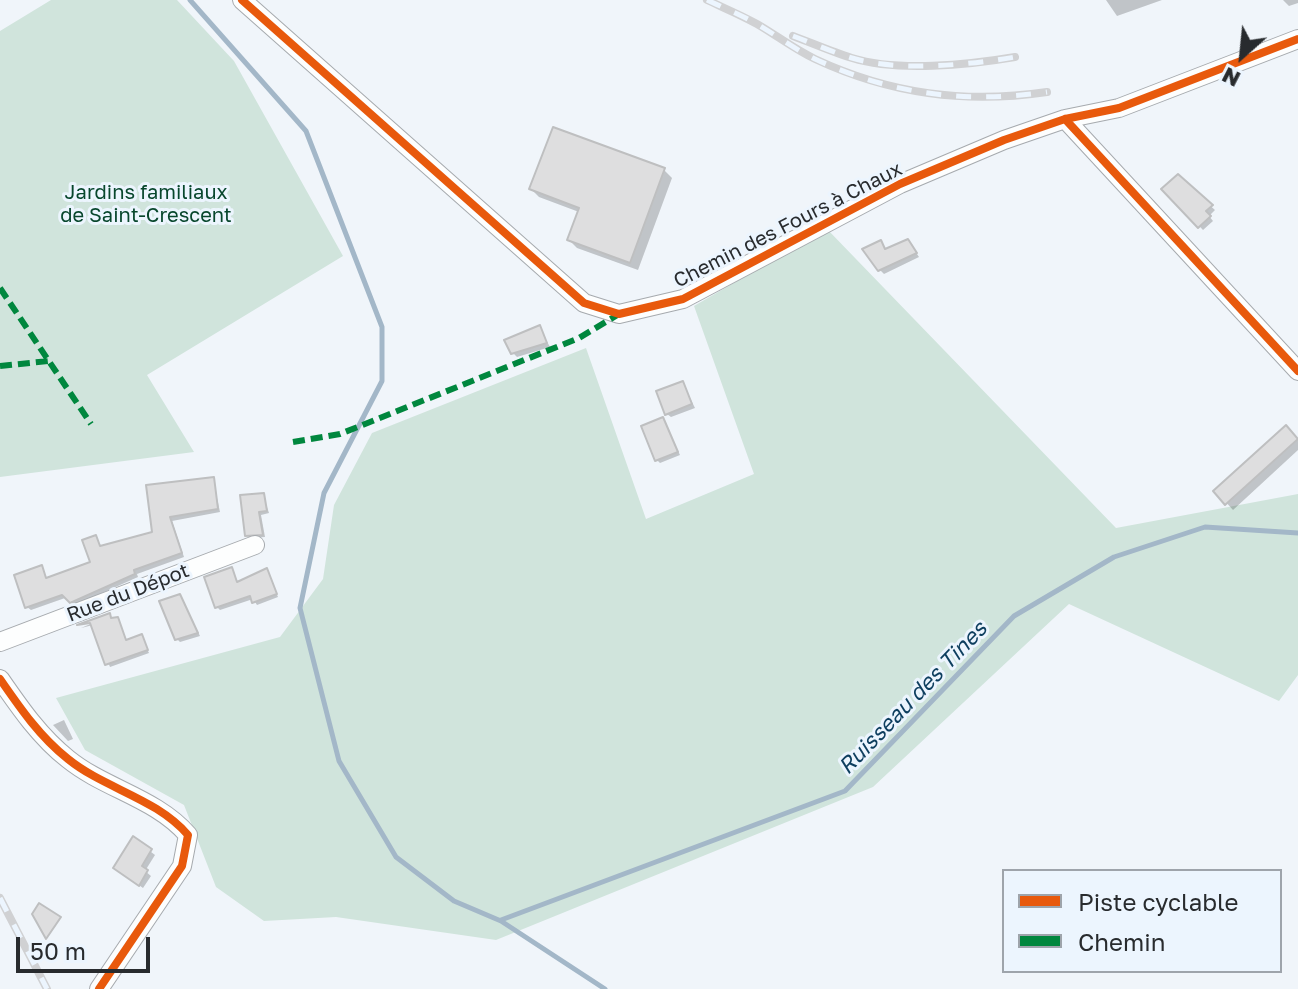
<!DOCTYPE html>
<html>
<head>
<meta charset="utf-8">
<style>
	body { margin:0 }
	#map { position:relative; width:1298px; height:989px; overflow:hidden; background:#f0f5fa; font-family:"Golos Text",sans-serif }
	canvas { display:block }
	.legend { position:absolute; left:1002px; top:869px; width:280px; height:104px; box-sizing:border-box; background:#ecf5fe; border:2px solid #9ea4ab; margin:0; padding:10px 14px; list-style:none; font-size:24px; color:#282b2e }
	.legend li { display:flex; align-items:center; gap:16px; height:40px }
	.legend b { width:40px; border:2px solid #9ea4ab }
	.north { position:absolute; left:1202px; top:16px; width:80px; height:80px; -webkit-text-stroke:6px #ecf5fe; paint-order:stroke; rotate:207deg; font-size:22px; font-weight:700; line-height:32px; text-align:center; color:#282b2e }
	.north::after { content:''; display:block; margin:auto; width:28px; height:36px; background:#282b2e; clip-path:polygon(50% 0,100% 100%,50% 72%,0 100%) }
	.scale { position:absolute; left:16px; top:937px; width:134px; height:36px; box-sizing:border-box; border:4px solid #282b2e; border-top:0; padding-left:10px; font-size:24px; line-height:28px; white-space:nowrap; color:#282b2e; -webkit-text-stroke:6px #ecf5fe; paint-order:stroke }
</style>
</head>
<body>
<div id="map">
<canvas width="1298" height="989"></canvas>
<ul class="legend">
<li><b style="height:10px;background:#e8590c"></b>Piste cyclable</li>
<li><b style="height:10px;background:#00873e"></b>Chemin</li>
</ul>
<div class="north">N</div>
<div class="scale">50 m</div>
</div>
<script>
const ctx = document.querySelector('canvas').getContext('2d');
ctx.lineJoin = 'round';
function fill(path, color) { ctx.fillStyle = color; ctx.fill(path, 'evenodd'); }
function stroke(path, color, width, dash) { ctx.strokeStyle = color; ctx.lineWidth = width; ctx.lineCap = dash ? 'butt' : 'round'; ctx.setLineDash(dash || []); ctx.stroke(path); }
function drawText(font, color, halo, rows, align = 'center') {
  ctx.font = font + ' "Golos Text",sans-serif'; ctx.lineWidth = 6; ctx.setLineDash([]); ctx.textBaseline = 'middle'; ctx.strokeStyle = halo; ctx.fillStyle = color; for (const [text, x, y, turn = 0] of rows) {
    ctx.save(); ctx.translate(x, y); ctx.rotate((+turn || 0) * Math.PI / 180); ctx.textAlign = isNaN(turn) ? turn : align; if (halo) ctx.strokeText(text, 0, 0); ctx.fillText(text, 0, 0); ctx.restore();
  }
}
const green = new Path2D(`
	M51,0H177L234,61L343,256L147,375L194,452L0,477V31Z
	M827,229L1116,528L1298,494V675L1279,701L1069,604L873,787L496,940L336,917L264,921L216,887L184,805L85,750L56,698L280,637L323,579L334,505L372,433L586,348L646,519L754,474L694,306Z`);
const shadow = new Path2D(`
	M1106,0H1162L1117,16Z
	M1283,0H1298V3L1289,6Z
	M664,170L672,178L638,270L577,248L569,240L579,212L539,197L531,189Z
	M1178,177L1215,210L1209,216L1213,221L1203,230L1164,189Z
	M880,243L886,251L911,245L919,257L884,274L880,270Z
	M539,327L550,347L517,357L513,353Z
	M683,384L695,408L671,417L667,414Z
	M663,420L680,455L660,463L657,460Z
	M1286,427L1298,440V450L1233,510L1216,491Z
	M213,479L220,512L172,521L184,557L137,574L138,577L75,605L65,598L31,610L27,607L41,567L47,579L93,564L96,538L102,548L154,533L149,487Z
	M263,495L269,513L261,515L265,537L250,538L247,535Z
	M231,569L238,584L267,571L278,597L257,605L253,599L220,610L217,607Z
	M180,596L200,636L180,642L177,639Z
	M109,616L120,622L127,642L141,637L149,653L110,667L93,625L81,628Z
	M64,720L73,739L68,741L53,725Z
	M134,839L155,855L145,871L151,876L143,888L119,871Z`);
const stream = new Path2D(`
	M190,0L306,131L382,327V381L324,493L300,608L339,761L396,857L454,901L501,921L605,989
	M501,920L845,791L1014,616L1114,557L1205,527L1298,533`);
const building = new Path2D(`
	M553,127L665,168L630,263L567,240L579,208L529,189Z
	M1178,174L1213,205L1206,211L1211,216L1198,228L1161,189Z
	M908,239L917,253L878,271L862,249L881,240L885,249Z
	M540,325L547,343L511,354L504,340Z
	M683,381L692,404L665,415L656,391Z
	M663,417L678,452L655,461L641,426Z
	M1286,425L1298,439L1225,505L1213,491Z
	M214,477L218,509L170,517L182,553L134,570L135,574L70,603L62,595L25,608L14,575L42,565L46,578L90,562L82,540L96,535L100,546L152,532L146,485Z
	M264,493L267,511L259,512L263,535L245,536L240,495Z
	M232,567L237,582L267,568L277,594L252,603L250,596L215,608L204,577Z
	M180,594L198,633L175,640L159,601Z
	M110,613L111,618L118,617L126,640L142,634L148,650L105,665L90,623L77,625Z
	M133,836L152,849L142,866L148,870L139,886L113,868Z
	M39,903L61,917L46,939L32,914Z`);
const street = new Path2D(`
	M242,0L584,303L619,314L683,299L900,184L1004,140L1065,119L1119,108L1298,39
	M1065,119L1298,371
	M0,642L255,545
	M0,679C20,708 40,737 68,759C105,789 156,798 188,835L182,866L99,989`);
const rail = new Path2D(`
	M707,0C724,8 741,15 757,24C776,35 794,49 815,59C890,94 965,104 1047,92
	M793,36C812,43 832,52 852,58C897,72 968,65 1015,57
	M0,898L47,989`);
const quiet = new Path2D(`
	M0,288L91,424
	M0,366L49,361
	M293,442L340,434L579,338L619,314`);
const cycleway = new Path2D(`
	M242,0L584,303L619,314L683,299L900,184L1004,140L1065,119L1119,108L1298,39
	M1065,119L1298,371
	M0,679C20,708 40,737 68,759C105,789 156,798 188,835L182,866L99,989`);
const parkNames = [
	["Jardins familiaux",146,193],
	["de Saint-Crescent",146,216]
];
const streetNames = [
	["Chemin des Fours à Chaux",788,225,-27],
	["Rue du Dépot",128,593,-21]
];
const waterNames = [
	["Ruisseau des Tines",913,698,-46]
];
fill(green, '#d0e4dc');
fill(shadow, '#0003');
stroke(stream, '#a3b7c8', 5);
fill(building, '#dededf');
stroke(building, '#bebfc0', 2);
stroke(street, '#a6aaae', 20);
stroke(street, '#fdfefe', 18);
stroke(rail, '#d0d1d3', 8);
stroke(rail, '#ecf5fe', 5, [15]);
stroke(quiet, '#00873e', 6, [12, 6]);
stroke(cycleway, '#e8590c', 8);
drawText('20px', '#08472d', '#ecf5fe', parkNames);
drawText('20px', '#282b2e', '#ecf5fe', streetNames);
drawText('italic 22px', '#0d3e5e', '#ecf5fe', waterNames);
</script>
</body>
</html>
